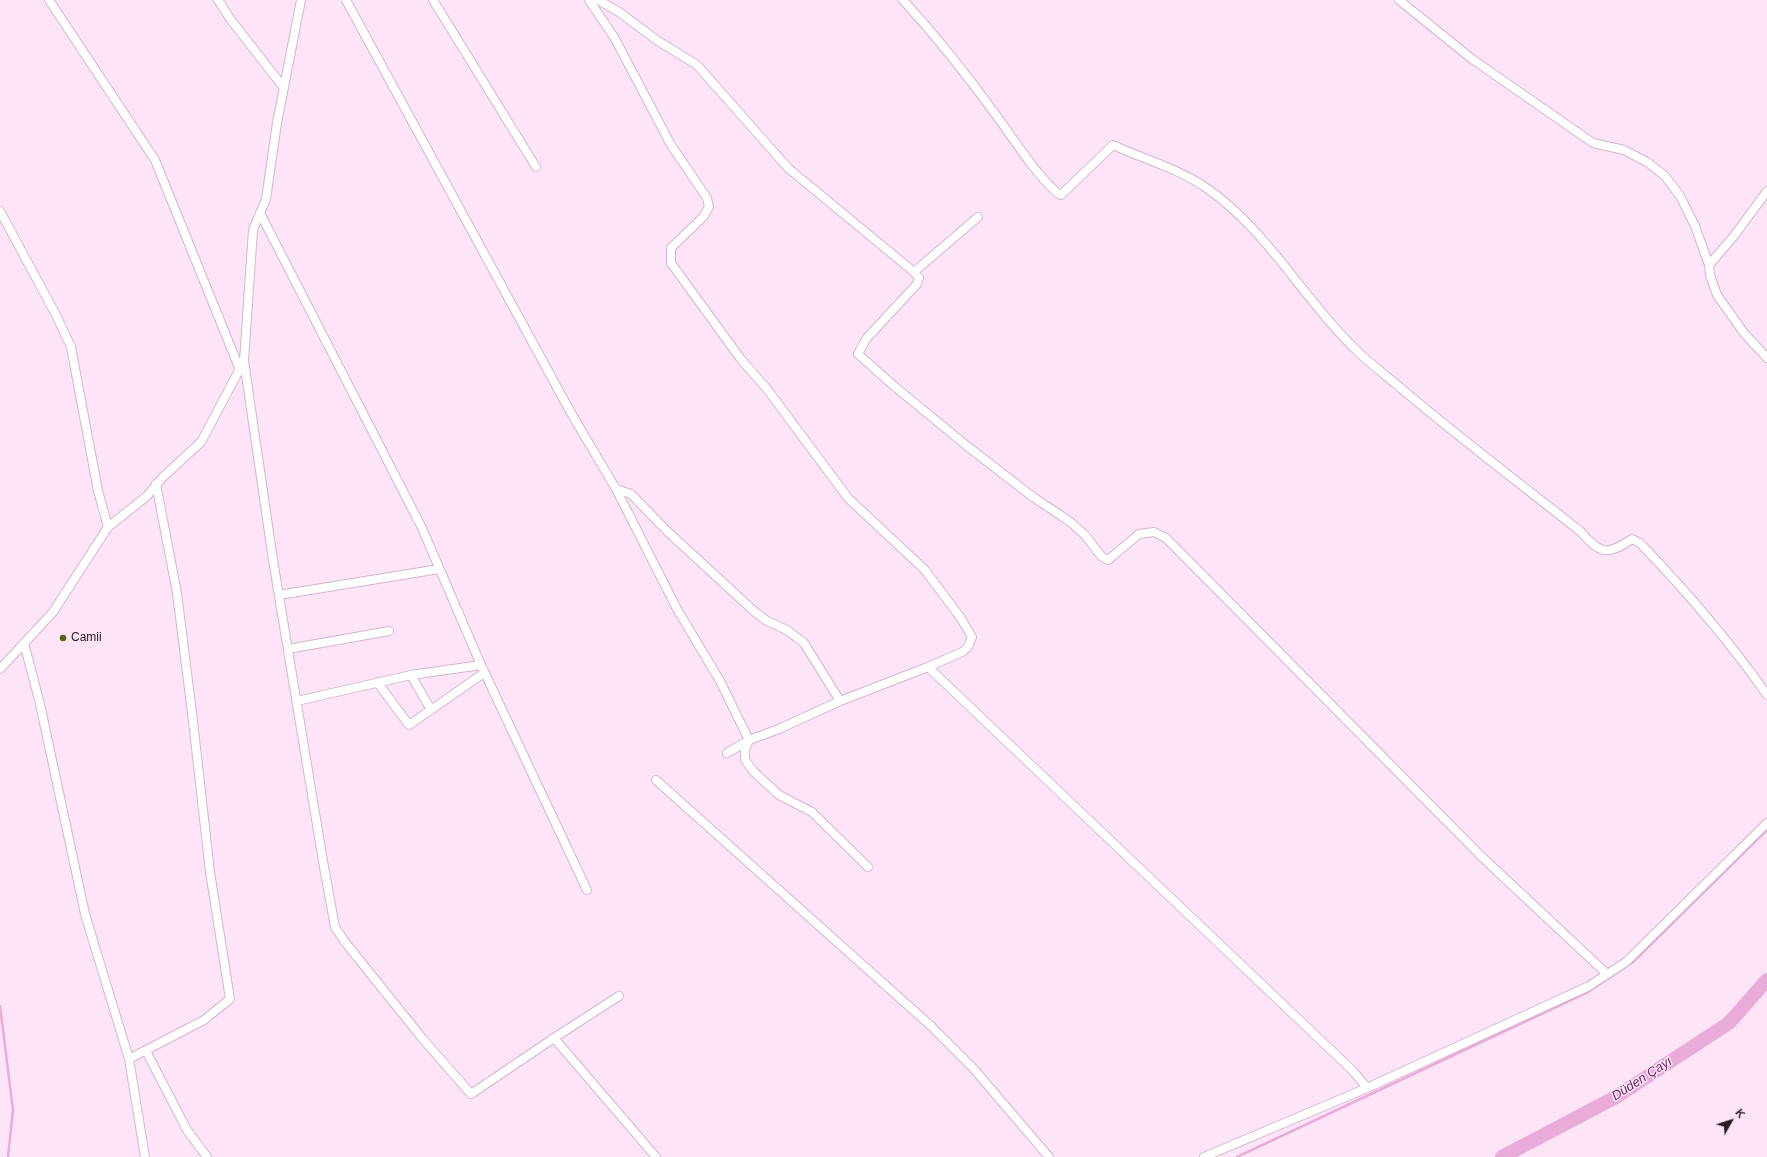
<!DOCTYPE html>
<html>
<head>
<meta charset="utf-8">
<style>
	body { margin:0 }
	#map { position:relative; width:1767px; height:1157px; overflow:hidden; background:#fee4f7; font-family:Arial,sans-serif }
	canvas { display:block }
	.north { position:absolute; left:1711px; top:1101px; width:40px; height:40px; -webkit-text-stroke:3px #fee4f7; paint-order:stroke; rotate:51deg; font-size:11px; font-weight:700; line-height:16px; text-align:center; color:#261b23 }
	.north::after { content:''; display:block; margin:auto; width:14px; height:18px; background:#261b23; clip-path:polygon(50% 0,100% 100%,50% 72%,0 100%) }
</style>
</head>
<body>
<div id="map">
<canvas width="1767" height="1157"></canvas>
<div class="north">K</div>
</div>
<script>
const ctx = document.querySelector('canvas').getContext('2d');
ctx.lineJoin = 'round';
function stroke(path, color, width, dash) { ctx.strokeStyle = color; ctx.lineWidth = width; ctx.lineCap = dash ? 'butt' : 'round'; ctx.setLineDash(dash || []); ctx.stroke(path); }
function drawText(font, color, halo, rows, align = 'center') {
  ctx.font = font + ' Arial,sans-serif'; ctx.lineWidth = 3; ctx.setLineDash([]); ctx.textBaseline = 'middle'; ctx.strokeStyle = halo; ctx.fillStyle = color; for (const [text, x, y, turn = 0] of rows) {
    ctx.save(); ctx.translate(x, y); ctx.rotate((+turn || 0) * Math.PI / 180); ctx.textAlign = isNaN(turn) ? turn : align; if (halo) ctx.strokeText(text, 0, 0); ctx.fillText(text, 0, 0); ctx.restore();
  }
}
const stream = new Path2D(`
	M0,1006L13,1110L8,1157
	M1237,1157L1588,992L1633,962L1767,830`);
const river = new Path2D(`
	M1502,1157L1616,1097L1729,1023L1767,980`);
const minor = new Path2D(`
	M49,0L155,160L240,370
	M218,0L231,20L284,88
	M346,0L571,413L616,489
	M433,0L536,167
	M589,0L614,37L671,145L707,198L709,207L703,217L671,248V263L740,358L767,389L848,498L925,570L960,617L972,637L968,647L962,652L928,667L1353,1071L1367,1088
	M598,0L619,12L658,41L697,65L788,168L914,272L919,278L917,284L866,339L858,354L894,386L967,446L1033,497L1069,521L1085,535L1101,556L1108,560L1139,534L1154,532L1166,538L1482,857L1607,974
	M903,0C936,36 967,75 996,115C1015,141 1032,169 1056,192L1061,195L1113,145C1143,159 1177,168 1205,187C1267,229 1303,299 1356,350C1370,364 1387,376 1403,390C1461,439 1522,485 1581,532C1601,555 1608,555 1632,539L1640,543C1686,591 1729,640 1767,695
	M1399,0L1472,59L1593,143L1624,150L1647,162L1665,176L1680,196L1695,226L1709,265L1710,275L1717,295L1744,333L1767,358
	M0,211L57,317L71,347L98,491L108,527
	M260,213L422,528L481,665L411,675L297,701
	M1709,265L1734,236L1767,191
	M914,272L978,217
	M244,361L273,560L324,867L335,927L345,942L422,1038L471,1094L554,1038
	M279,595L439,569
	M24,643L40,704L85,914L129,1059
	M288,649L389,631
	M481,665L587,890
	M0,669L53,612L108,527L147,496L162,478L201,442L244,361L253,230L266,199L277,123L301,0
	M411,675L431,710
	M377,682L409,725L484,673
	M840,701L804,643L787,630L767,621L755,612L668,532L631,494L616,489L677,609L720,681L749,740L779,729L840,701L928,667
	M727,753L749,740L745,750V760L754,772L779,795L812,812L868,867
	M656,780L931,1026L973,1068L1049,1157
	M619,996L554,1038L656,1157
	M146,1051L187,1130L207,1157
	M145,1157L129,1059L204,1020L230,999L210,872L193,721L177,593L156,484
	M1204,1157L1367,1088L1589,986L1626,962L1767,823`);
const markers = [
	[63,638,4,"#516511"]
];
const poiNames = [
	["Camii",71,638]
];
const waterNames = [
	["Düden Çayı",1642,1079,-33]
];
stroke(stream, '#e9acd9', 2.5);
stroke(river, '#e9acd9', 14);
stroke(minor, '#d5b5cc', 10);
stroke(minor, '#fff', 8);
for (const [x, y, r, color] of markers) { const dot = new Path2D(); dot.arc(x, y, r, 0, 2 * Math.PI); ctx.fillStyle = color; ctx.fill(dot); stroke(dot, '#fee4f7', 1.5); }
drawText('12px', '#261b23', '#fee4f7', poiNames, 'left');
drawText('italic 13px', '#6f2961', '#fee4f7', waterNames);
</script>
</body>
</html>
